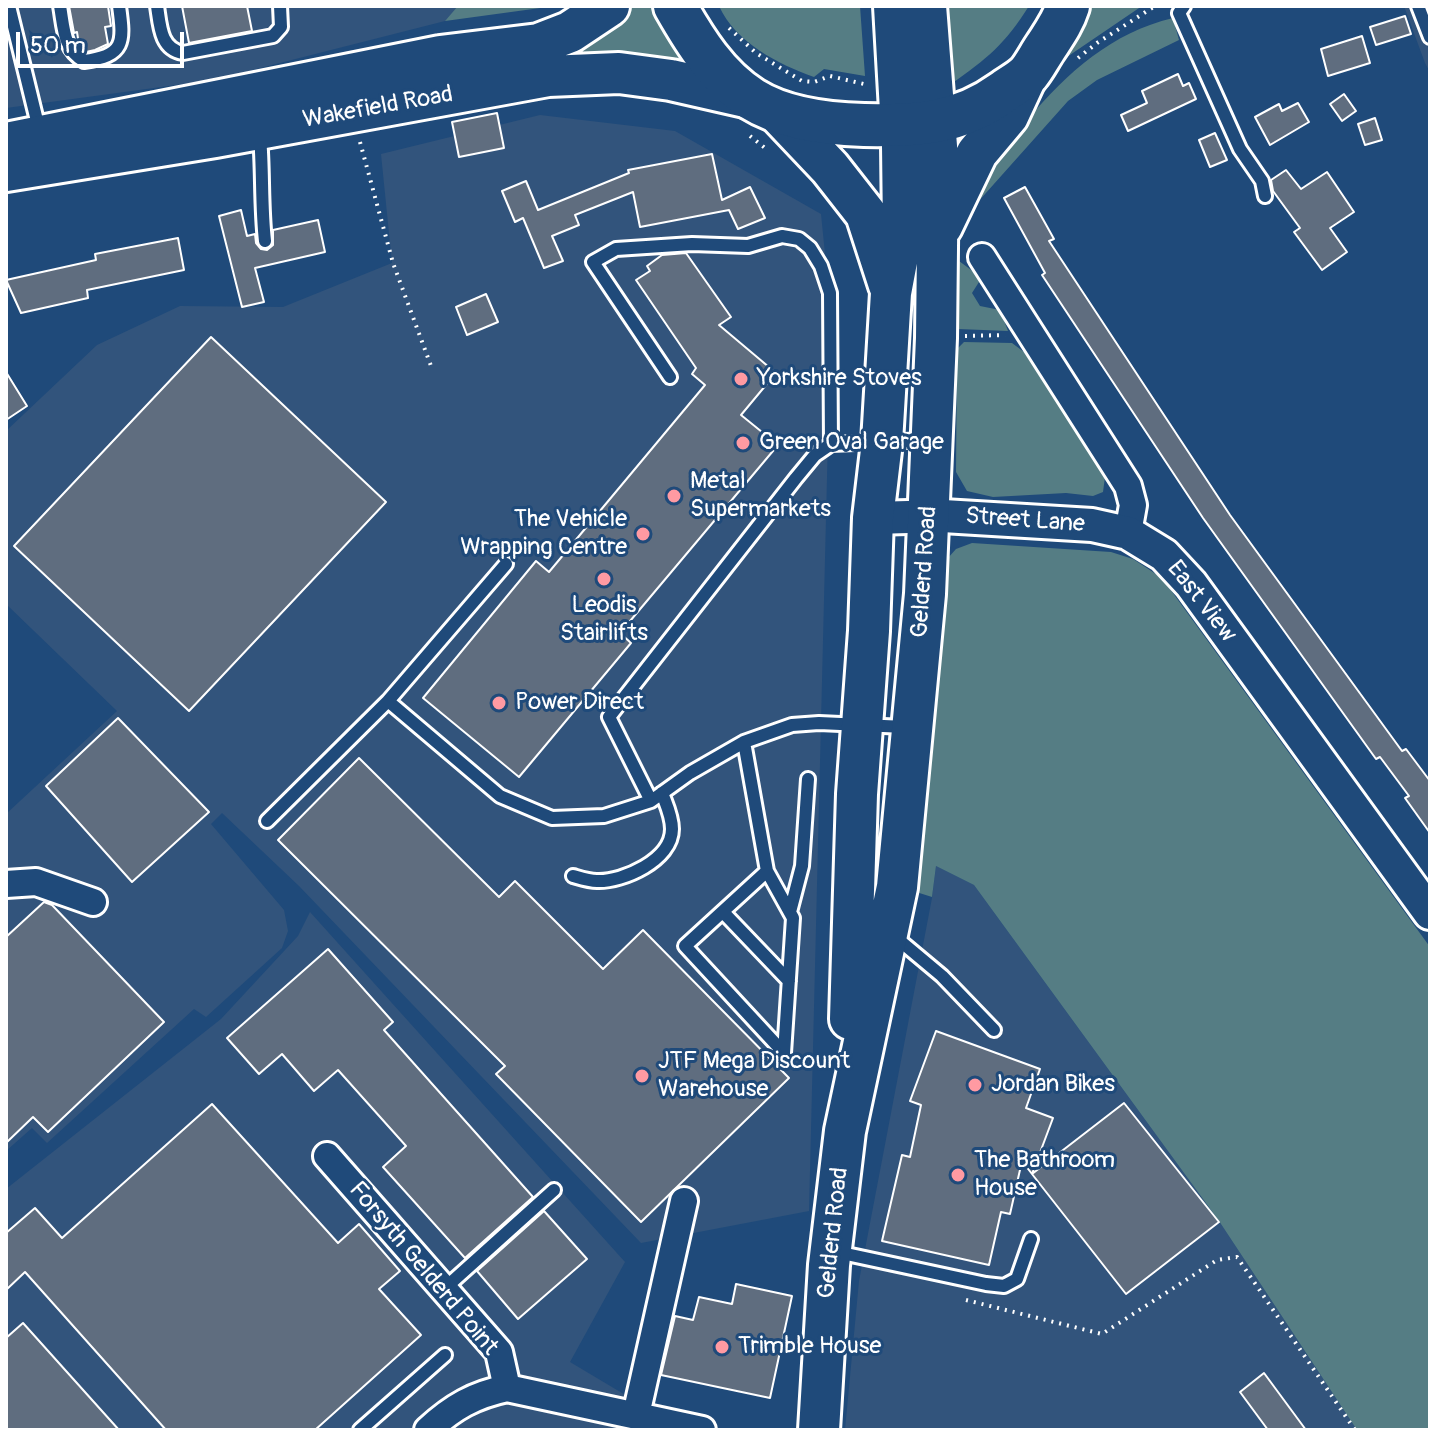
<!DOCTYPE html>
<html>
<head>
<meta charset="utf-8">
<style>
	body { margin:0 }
	#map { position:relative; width:1436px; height:1436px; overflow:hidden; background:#1f4a7a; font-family:Pangolin,sans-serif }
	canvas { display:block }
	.frame { position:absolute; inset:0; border:8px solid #fff; pointer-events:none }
	.scale { position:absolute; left:16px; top:32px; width:168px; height:36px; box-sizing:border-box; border:4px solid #fff; border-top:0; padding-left:10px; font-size:24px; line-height:28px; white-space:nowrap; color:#fff; -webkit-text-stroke:6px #1f4a7a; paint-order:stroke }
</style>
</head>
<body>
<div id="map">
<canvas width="1436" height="1436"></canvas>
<div class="frame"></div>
<div class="scale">50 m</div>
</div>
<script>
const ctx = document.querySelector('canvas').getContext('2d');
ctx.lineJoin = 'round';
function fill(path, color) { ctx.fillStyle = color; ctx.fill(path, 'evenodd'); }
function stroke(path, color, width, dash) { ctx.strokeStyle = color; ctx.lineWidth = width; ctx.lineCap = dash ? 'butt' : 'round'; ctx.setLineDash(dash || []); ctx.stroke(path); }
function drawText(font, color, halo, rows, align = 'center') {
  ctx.font = font + ' Pangolin,sans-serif'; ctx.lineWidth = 6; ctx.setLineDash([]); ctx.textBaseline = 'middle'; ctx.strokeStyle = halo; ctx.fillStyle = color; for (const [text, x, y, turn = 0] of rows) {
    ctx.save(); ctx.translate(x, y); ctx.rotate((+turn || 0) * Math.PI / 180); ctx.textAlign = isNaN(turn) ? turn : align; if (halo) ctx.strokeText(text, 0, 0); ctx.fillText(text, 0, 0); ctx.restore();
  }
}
const built = new Path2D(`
	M6,6H459L445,21L213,80L6,108Z
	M1404,6H1430V72L1425,63Z
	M540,115L675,131L821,214L831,314L809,1211L641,1243L299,886L222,813L211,824L284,910L288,931L282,948L206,1017L194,1009L47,1143L32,1128L6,1151V814L117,711L6,604V431L97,345L180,306L283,307L392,263L381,154Z
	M936,866L974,885L1219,1221L1357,1430H845L859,1281L932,898Z
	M310,912L625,1262L570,1362L684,1430H6V1189L221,1019L298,936Z`);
const green = new Path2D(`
	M458,6H555L445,21Z
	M634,6H666L710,71L409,74L565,55L596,39Z
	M719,6H860L865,76L824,69L814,77C778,64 736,43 719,6Z
	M945,6H1029C1005,44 987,59 951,84Z
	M1089,6H1142L1064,59Z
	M1173,18L1179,40L1097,80L1068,101L977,203C985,169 1005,145 1028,119C1068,72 1111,33 1173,18Z
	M959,261L978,275L979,282L972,293L980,306L1000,310L1008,331L958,329Z
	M964,342L1012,343L1024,352L1105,477L1103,492L1093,496L1066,493L993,497L967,491L956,472L957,349Z
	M972,543L1111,552L1133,559L1162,578L1430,947V1430H1357L1219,1221L974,885L936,866L932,897L913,891L948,558L956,549Z`);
const building = new Path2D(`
	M69,6H108L111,26L105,27L108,44L95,50L86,52L79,45L77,32L74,33Z
	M182,6H247L252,31L189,43Z
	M1405,16L1411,34L1376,45L1370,27Z
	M1362,36L1370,63L1328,76L1321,49Z
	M1178,74L1183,86L1189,83L1196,99L1128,131L1121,115L1147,103L1142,91Z
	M1344,94L1356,111L1342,121L1330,104Z
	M1298,103L1309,122L1270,145L1255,117L1279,104L1282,111Z
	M497,113L504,148L459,157L452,122Z
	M1375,118L1382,140L1365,145L1358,124Z
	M1215,133L1227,160L1210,167L1199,140Z
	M712,154L722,200L750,187L765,218L738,229L729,210L640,227L633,192L575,215L579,225L552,236L563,261L544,268L523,218L515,222L502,191L526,181L538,210L629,173L628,170Z
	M1286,170L1301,189L1327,172L1354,212L1330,228L1347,252L1322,270L1294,232L1300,228L1273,191L1271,180Z
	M1025,187L1054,239L1049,241L1230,515L1402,751L1406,749L1430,781V833L1405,798L1409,796L1380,757L1376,759L1203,518L1042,275L1045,273L1004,198Z
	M241,210L247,236L255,234L256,243L261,249L267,250L273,245V230L318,220L325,252L255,268L264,302L242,307L219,216Z
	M178,238L184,270L87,290L88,298L21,313L6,280L96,260L95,254Z
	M686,253L731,317L719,325L776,373L741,415L778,445L620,633L631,643L519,777L423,698L536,561L549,572L705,385L692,374L696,368L636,280L650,271L647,266L662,255Z
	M486,294L498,322L467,335L456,307Z
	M211,337L386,502L189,711L14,546Z
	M6,372L27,406L6,420Z
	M118,718L209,812L132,882L46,786Z
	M359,758L499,897L515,881L603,969L643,930L789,1078L641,1222L496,1074L505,1066L278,840Z
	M44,902L52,905L164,1022L48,1132L33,1117L6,1143V937Z
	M328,949L393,1022L384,1030L533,1197L465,1258L383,1167L406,1146L338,1070L314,1091L282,1054L259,1074L227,1038Z
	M936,1031L1040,1069L1026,1108L1053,1118L1032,1174L1022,1161L1010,1214L1001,1212L989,1265L882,1241L902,1155L910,1157L921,1105L910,1101Z
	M1124,1103L1219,1222L1126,1294L1032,1174Z
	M212,1104L338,1243L359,1224L400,1271L379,1289L421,1335L315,1430H166L25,1272L6,1290V1233L35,1208L62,1238Z
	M544,1211L587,1259L518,1319L477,1271Z
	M736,1284L792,1296L770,1398L661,1375L675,1316L693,1320L699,1297L732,1304Z
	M23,1323L119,1430H6V1338Z
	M1264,1373L1306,1430H1268L1240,1392Z`);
const path = new Path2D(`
	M729,28L756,53L802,81L814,82L830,76L868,85
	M1078,58L1097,43L1155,6
	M750,136L765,148
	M360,142L393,263L431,366
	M965,336L1005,335
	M966,1300L1102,1334L1217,1260L1237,1257L1355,1430`);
const service = new Path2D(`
	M9,6L40,133
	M60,6C64,28 63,49 84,61C125,56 124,42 119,6
	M157,6C160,25 160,49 183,53L273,36L281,27L280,6
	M1184,6L1179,13L1240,149L1262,181L1265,196
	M1418,6L1430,37
	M260,136C263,171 261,206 265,241
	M670,377L593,262L616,249L692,244L748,246L782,236L799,239L810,248L821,266L830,293L831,444L928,440
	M506,564L388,701L500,796L552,818L604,816L651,801L690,773L744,742L792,725L819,723L905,727
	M744,742L767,871L793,918L784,1053L685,946L767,871
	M651,801L609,717L796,478L815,455L831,444
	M267,821L388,701
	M573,876C580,878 589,881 597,881C623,882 672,860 672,829C672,816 666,804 662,793
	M723,912L789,981
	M790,912L802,866L808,779
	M893,935L942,976L994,1030
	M837,1252L986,1284L1004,1286L1017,1279L1031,1239
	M444,1289L554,1190
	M360,1430L445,1355`);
const minor = new Path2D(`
	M982,257L1128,486L1133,505L1128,533
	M6,884L36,882L93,902
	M327,1156L499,1352L507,1388
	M636,1415L684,1201
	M428,1430C453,1407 474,1395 507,1388L702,1430`);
const tertiary = new Path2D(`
	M873,518L943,516L1092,525L1128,533L1164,555L1191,584L1430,913`);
const primary = new Path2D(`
	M777,112L830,168L866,214L889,285
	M6,143L440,56L539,44L570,32L609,6
	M6,171L215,137L548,76L619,73L671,80L750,98
	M942,226L977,153L1008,116L1027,75
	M850,1019L857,794L869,631L873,518L882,442L891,293L903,229L902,145L894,6
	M819,1430L829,1265L845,1131L897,887L925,594L936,338L938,159L926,6`);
const trunk = new Path2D(`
	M675,6C695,41 717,77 752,99C784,119 827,124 864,125C917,126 959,124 1003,92C1011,86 1021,81 1028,74C1034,67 1039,57 1045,48C1054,34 1063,22 1068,6`);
const markers = [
	[741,379,8,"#ff9aa2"],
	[743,443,8,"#ff9aa2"],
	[674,496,8,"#ff9aa2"],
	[643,534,8,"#ff9aa2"],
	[604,579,8,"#ff9aa2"],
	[499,703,8,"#ff9aa2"],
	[642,1076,8,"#ff9aa2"],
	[975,1085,8,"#ff9aa2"],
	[958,1175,8,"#ff9aa2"],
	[722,1347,8,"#ff9aa2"]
];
const streetNames = [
	["Wakefield Road",378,108,-10],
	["Street Lane",1025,521,4],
	["Gelderd Road",925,572,-86],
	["East View",1201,602,52],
	["Gelderd Road",834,1233,-84],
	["Forsyth Gelderd Point",423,1269,50]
];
const poiNames = [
	["Yorkshire Stoves",757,379],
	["Green Oval Garage",759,443],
	["Metal",690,482],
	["Supermarkets",690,510],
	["The Vehicle",627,520,"right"],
	["Wrapping Centre",627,548,"right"],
	["Leodis",604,606,"center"],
	["Stairlifts",604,634,"center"],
	["Power Direct",515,703],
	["JTF Mega Discount",658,1062],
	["Warehouse",658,1090],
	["Jordan Bikes",991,1085],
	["The Bathroom",974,1161],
	["House",974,1189],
	["Trimble House",738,1347]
];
fill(built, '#32547c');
fill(green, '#557d84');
fill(building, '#5f6d7f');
stroke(building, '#fff', 2);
stroke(service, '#fff', 18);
stroke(minor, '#fff', 32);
stroke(tertiary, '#fff', 38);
stroke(primary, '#fff', 46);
stroke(trunk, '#fff', 48);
stroke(path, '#fff', 4, [2, 6]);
stroke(service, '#1f4a7a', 12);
stroke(minor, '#1f4a7a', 26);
stroke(tertiary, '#1f4a7a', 32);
stroke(primary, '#1f4a7a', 40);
stroke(trunk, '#1f4a7a', 42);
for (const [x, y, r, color] of markers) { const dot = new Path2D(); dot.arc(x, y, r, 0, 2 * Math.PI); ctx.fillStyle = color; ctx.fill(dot); stroke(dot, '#1f4a7a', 3); }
drawText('24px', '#fff', '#1f4a7a', streetNames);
drawText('24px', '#fff', '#1f4a7a', poiNames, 'left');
</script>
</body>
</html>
